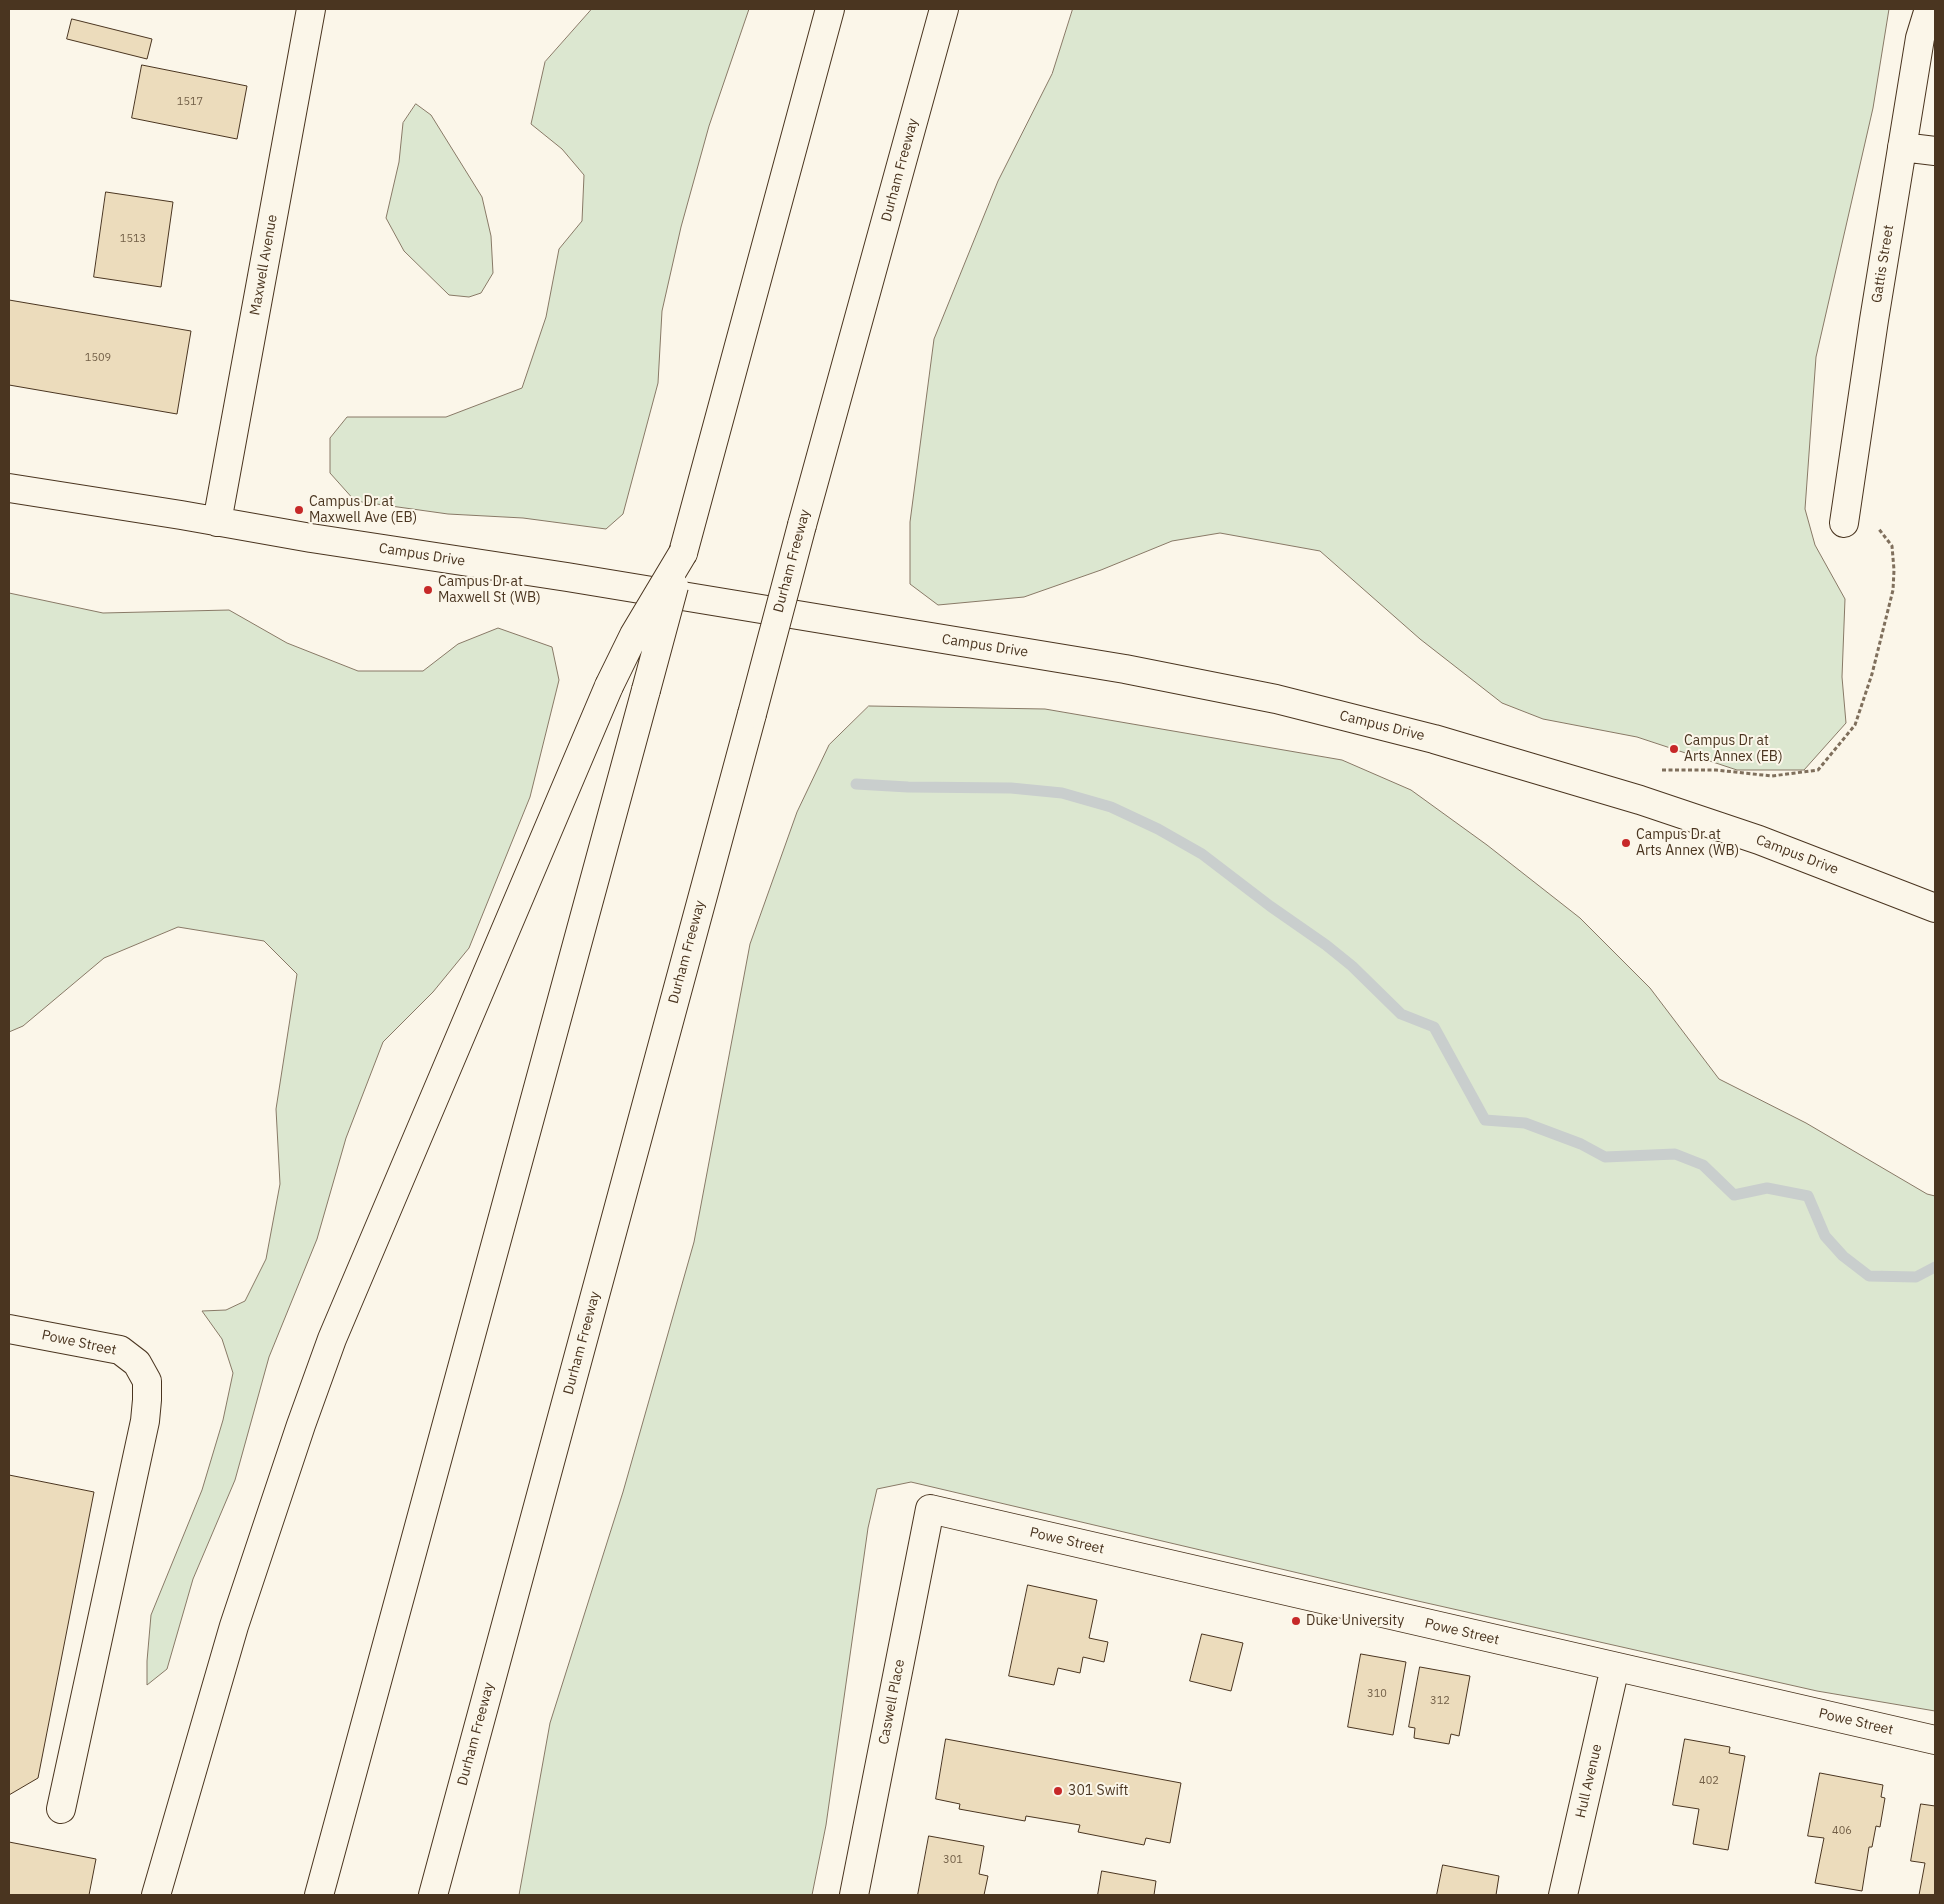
<!DOCTYPE html>
<html>
<head>
<meta charset="utf-8">
<style>
	body { margin:0 }
	#map { position:relative; width:1944px; height:1904px; overflow:hidden; background:#fbf6e9; font-family:"IBM Plex Sans",sans-serif }
	canvas { display:block }
	.frame { position:absolute; inset:0; border:10px solid #4a3520; pointer-events:none }
</style>
</head>
<body>
<div id="map">
<canvas width="1944" height="1904"></canvas>
<div class="frame"></div>
</div>
<script>
const ctx = document.querySelector('canvas').getContext('2d');
ctx.lineJoin = 'round';
function fill(path, color) { ctx.fillStyle = color; ctx.fill(path, 'evenodd'); }
function stroke(path, color, width, dash) { ctx.strokeStyle = color; ctx.lineWidth = width; ctx.lineCap = dash ? 'butt' : 'round'; ctx.setLineDash(dash || []); ctx.stroke(path); }
function drawText(font, color, halo, rows, align = 'center') {
  ctx.font = font + ' "IBM Plex Sans",sans-serif'; ctx.lineWidth = 4; ctx.setLineDash([]); ctx.textBaseline = 'middle'; ctx.strokeStyle = halo; ctx.fillStyle = color; for (const [text, x, y, turn = 0] of rows) {
    ctx.save(); ctx.translate(x, y); ctx.rotate((+turn || 0) * Math.PI / 180); ctx.textAlign = isNaN(turn) ? turn : align; if (halo) ctx.strokeText(text, 0, 0); ctx.fillText(text, 0, 0); ctx.restore();
  }
}
const green = new Path2D(`
	M592,9H749L709,126L681,227L662,311L658,383L623,514L606,529L523,518L448,514L355,501L330,473V438L347,417H446L522,388L546,317L559,249L582,221L584,175L562,149L531,124L545,62Z
	M1073,9H1889L1873,108L1816,357L1805,509L1815,545L1845,599L1842,677L1846,723L1804,770H1737L1637,737L1543,719L1502,703L1420,639L1320,551L1220,533L1172,541L1101,570L1024,597L938,605L910,584V522L934,339L998,181L1052,74Z
	M416,104L431,115L482,197L491,236L493,273L481,293L469,297L449,295L404,251L386,218L399,162L403,123Z
	M9,593L103,613L229,610L287,643L358,671H423L458,644L498,628L552,647L559,680L530,797L469,948L433,992L383,1042L346,1138L317,1239L269,1357L235,1480L193,1579L167,1669L147,1685V1661L151,1615L202,1490L223,1420L233,1373L222,1339L202,1311L226,1310L245,1301L266,1259L280,1184L276,1109L297,974L264,941L178,927L104,958L23,1026L9,1032Z
	M869,706L1045,709L1342,760L1411,790L1487,845L1580,918L1650,988L1719,1079L1806,1123L1927,1194L1935,1196V1711L1817,1691L1409,1599L911,1482L877,1489L868,1528L826,1825L812,1895H519L550,1723L623,1492L694,1242L750,944L797,812L829,745Z`);
const stream = new Path2D(`
	M856,784L908,787L1011,788L1062,793L1111,807L1158,829L1202,854L1270,906L1326,945L1352,966L1401,1014L1434,1027L1485,1120L1525,1123L1581,1144L1605,1157L1675,1154L1703,1165L1734,1195L1767,1188L1808,1196L1825,1236L1843,1256L1869,1276L1916,1277L1935,1267`);
const building = new Path2D(`
	M72,19L152,39L147,59L67,39Z
	M142,65L247,86L237,139L132,118Z
	M106,192L173,202L161,287L94,277Z
	M9,300L191,331L177,414L9,385Z
	M9,1475L94,1492L38,1778L9,1795Z
	M1028,1585L1097,1600L1089,1638L1108,1642L1104,1662L1083,1657L1080,1673L1058,1668L1054,1685L1009,1676Z
	M1202,1634L1243,1643L1231,1691L1190,1681Z
	M1361,1654L1406,1662L1393,1735L1348,1727Z
	M1420,1667L1470,1676L1459,1736L1451,1734L1449,1744L1414,1738L1415,1728L1409,1727Z
	M946,1739L1181,1783L1170,1843L1146,1838L1144,1845L1078,1832L1080,1825L1026,1816L1025,1821L959,1809L960,1804L936,1799Z
	M1685,1739L1730,1747L1729,1753L1745,1756L1728,1850L1693,1844L1699,1809L1673,1805Z
	M1820,1773L1883,1785L1881,1797L1885,1798L1880,1827L1876,1826L1872,1847H1869L1862,1891L1815,1883L1824,1838L1808,1836Z
	M1921,1804L1935,1806V1895H1919L1925,1863L1911,1861Z
	M929,1836L984,1846L979,1874L988,1876L984,1895H918Z
	M9,1842L96,1859L89,1895H9Z
	M1443,1865L1499,1876L1496,1895H1437Z
	M1102,1871L1156,1881L1154,1895H1098Z`);
const path = new Path2D(`
	M1662,770H1716L1772,776L1818,770L1855,725L1872,674L1893,590L1894,570L1892,546L1878,528`);
const minor = new Path2D(`
	M1902,147L1935,151
	M9,488L181,515L311,538L567,577L1125,669L1276,699L1434,739L1640,800L1759,840L1935,908
	M217,522L311,9
	M1844,523L1874,320L1920,38L1928,12L1932,9
	M9,1329L120,1350L137,1363L147,1381V1400L145,1421L61,1809
	M854,1895L930,1509L1935,1740
	M1563,1895L1615,1667`);
const highway = new Path2D(`
	M802,525L944,9
	M683,553L830,9
	M156,1895L234,1626L301,1425L332,1339L609,686
	M319,1895L646,690
	M433,1895L752,714`);
const highwayBridge = new Path2D(`
	M609,686L634,635L683,553
	M646,690L674,586
	M752,714L802,525`);
const markers = [
	[299,510,5,"#c62828"],
	[428,590,5,"#c62828"],
	[1674,749,5,"#c62828"],
	[1626,843,5,"#c62828"],
	[1296,1621,5,"#c62828"],
	[1058,1791,5,"#c62828"]
];
const numberNames = [
	["1517",190,102],
	["1513",133,239],
	["1509",98,358],
	["310",1377,1694],
	["312",1440,1701],
	["402",1709,1781],
	["406",1842,1831],
	["301",953,1860]
];
const streetNames = [
	["Durham Freeway",900,170,-75],
	["Gattis Street",1883,264,-81],
	["Maxwell Avenue",264,265,-80],
	["Campus Drive",422,555,9],
	["Durham Freeway",792,561,-75],
	["Campus Drive",985,646,9],
	["Campus Drive",1382,726,14],
	["Campus Drive",1797,855,21],
	["Durham Freeway",687,952,-75],
	["Powe Street",79,1343,12],
	["Durham Freeway",582,1343,-75],
	["Powe Street",1067,1541,13],
	["Powe Street",1462,1632,13],
	["Caswell Place",892,1702,-79],
	["Powe Street",1856,1722,13],
	["Durham Freeway",476,1734,-75],
	["Hull Avenue",1589,1781,-77]
];
const poiNames = [
	["Campus Dr at",309,502],
	["Maxwell Ave (EB)",309,518],
	["Campus Dr at",438,582],
	["Maxwell St (WB)",438,598],
	["Campus Dr at",1684,741],
	["Arts Annex (EB)",1684,757],
	["Campus Dr at",1636,835],
	["Arts Annex (WB)",1636,851],
	["Duke University",1306,1621],
	["301 Swift",1068,1791]
];
fill(green, '#dce7d0');
stroke(green, '#887966', 1);
stroke(stream, '#c9cecd', 11);
fill(building, '#ecdcbc');
stroke(building, '#4a3520', 1);
stroke(minor, '#4a3520', 30);
stroke(highway, '#4a3520', 30);
stroke(path, '#7f6f5c', 3, [4, 2.5]);
stroke(minor, '#fbf6e9', 28);
stroke(highway, '#fbf6e9', 28);
stroke(highwayBridge, '#4a3520', 30, []);
stroke(highwayBridge, '#fbf6e9', 28);
for (const [x, y, r, color] of markers) { const dot = new Path2D(); dot.arc(x, y, r, 0, 2 * Math.PI); ctx.fillStyle = color; ctx.fill(dot); stroke(dot, '#fbf6e9', 2); }
drawText('11px', '#725f47', null, numberNames);
drawText('14px', '#4a3520', '#fbf6e9', streetNames);
drawText('14px', '#4a3520', '#fbf6e9', poiNames, 'left');
</script>
</body>
</html>
